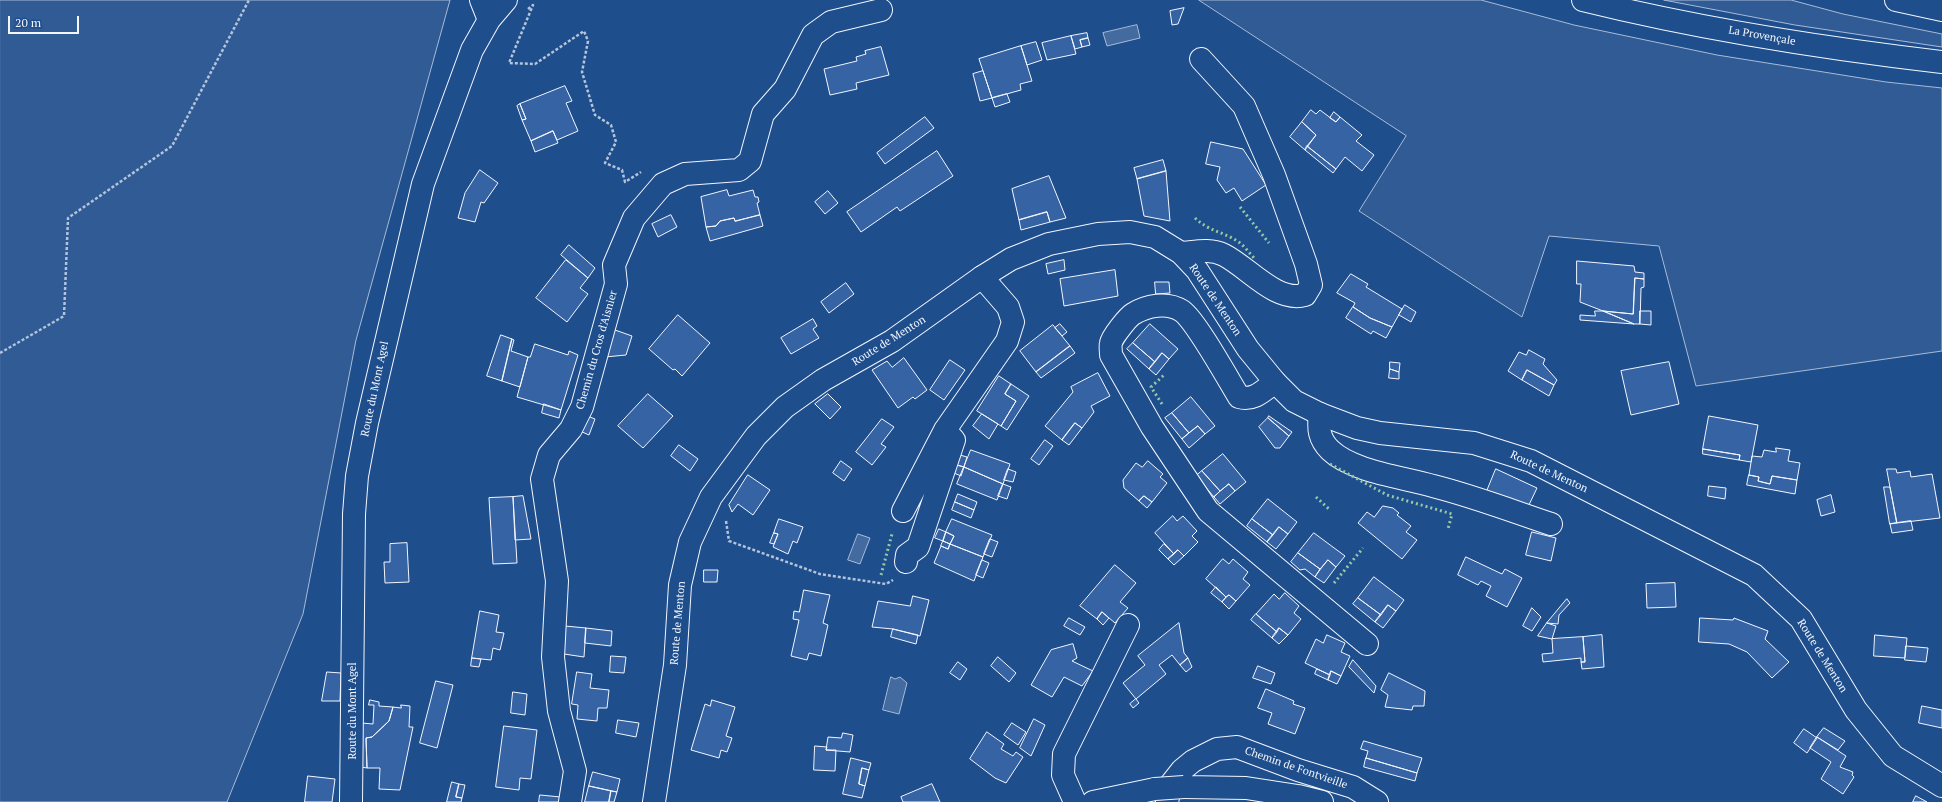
<!DOCTYPE html>
<html>
<head>
<meta charset="utf-8">
<style>
	body { margin:0 }
	#map { position:relative; width:1942px; height:802px; overflow:hidden; background:#1f4e8c; font-family:"PT Serif",serif }
	canvas { display:block }
	.scale { position:absolute; left:8px; top:16px; width:71px; height:18px; box-sizing:border-box; border:2px solid #f2f6ff; border-top:0; padding-left:5px; font-size:12px; line-height:14px; white-space:nowrap; color:#f2f6ff; -webkit-text-stroke:3px #1f4e8c; paint-order:stroke }
</style>
</head>
<body>
<div id="map">
<canvas width="1942" height="802"></canvas>
<div class="scale">20 m</div>
</div>
<script>
const ctx = document.querySelector('canvas').getContext('2d');
ctx.lineJoin = 'round';
function fill(path, color) { ctx.fillStyle = color; ctx.fill(path, 'evenodd'); }
function stroke(path, color, width, dash) { ctx.strokeStyle = color; ctx.lineWidth = width; ctx.lineCap = dash ? 'butt' : 'round'; ctx.setLineDash(dash || []); ctx.stroke(path); }
function drawText(font, color, halo, rows, align = 'center') {
  ctx.font = font + ' "PT Serif",serif'; ctx.lineWidth = 3; ctx.setLineDash([]); ctx.textBaseline = 'middle'; ctx.strokeStyle = halo; ctx.fillStyle = color; for (const [text, x, y, turn = 0] of rows) {
    ctx.save(); ctx.translate(x, y); ctx.rotate((+turn || 0) * Math.PI / 180); ctx.textAlign = isNaN(turn) ? turn : align; if (halo) ctx.strokeText(text, 0, 0); ctx.fillText(text, 0, 0); ctx.restore();
  }
}
const built = new Path2D(`
	M0,0H450L356,340L303,614L227,802H0Z
	M1199,0H1481L1574,25L1717,55L1886,82L1942,88V351L1696,386L1659,246L1549,236L1522,317L1359,211L1406,136Z
	M1664,0H1791L1843,14L1942,34V47L1795,25Z`);
const water = new Path2D(`
	M1137,25L1140,38L1107,46L1103,33Z
	M858,534L870,538L860,564L848,560Z
	M891,677L895,679L900,677L907,683L899,714L883,710Z`);
const building = new Path2D(`
	M1184,8L1178,24L1172,25L1170,11Z
	M1087,33L1088,38L1080,40L1082,47L1075,49L1071,36Z
	M1071,36L1076,54L1047,60L1042,43Z
	M1088,38L1090,45L1082,47L1080,40Z
	M1036,42L1042,60L1027,65L1021,46Z
	M1021,46L1032,81L1020,84L1021,90L992,98L979,59Z
	M881,47L889,75L856,83L857,89L830,95L824,69L857,61L856,57L866,54L865,51Z
	M983,71L992,98L980,101L973,74Z
	M565,86L572,101L566,103L578,131L557,140L553,131L531,141L522,120L526,119L520,104Z
	M1007,94L1010,102L995,107L992,98Z
	M520,104L526,119L522,120L517,106Z
	M1311,110L1316,114L1320,110L1336,122L1340,117L1362,135L1356,141L1374,155L1362,171L1345,157L1336,169L1307,146L1316,135L1302,122Z
	M1334,112L1340,117L1336,122L1330,118Z
	M925,117L934,128L885,164L877,153Z
	M1302,122L1316,135L1305,150L1290,137Z
	M553,131L558,143L535,152L531,141Z
	M1211,142L1243,149L1266,185L1242,201L1234,188L1226,193L1217,180L1220,167L1206,164Z
	M1307,146L1336,169L1333,173L1305,150Z
	M937,151L953,176L900,211L897,207L861,232L847,212Z
	M1163,160L1166,171L1137,179L1134,168Z
	M480,170L498,183L484,203L481,202L475,222L458,218L465,193Z
	M1166,171L1170,221L1144,216L1137,179Z
	M1049,176L1066,218L1050,222L1047,212L1019,220L1012,189Z
	M727,190L729,196L753,190L755,197H758L759,202L757,203L760,215L735,221L734,218L720,221L716,226L706,227L701,197Z
	M828,191L838,203L825,214L815,202Z
	M1047,212L1050,222L1021,230L1019,220Z
	M671,215L677,227L658,237L652,224Z
	M760,215L763,226L710,241L706,227L716,226L720,221L734,218L735,221Z
	M569,245L595,268L588,278L561,255Z
	M566,260L588,278L580,288L588,294L567,322L536,298Z
	M1064,260L1065,270L1048,274L1046,264Z
	M1577,261L1634,266L1635,272L1644,273V279L1635,278L1633,314L1603,311L1580,302L1581,284H1577Z
	M1115,270L1118,296L1064,306L1060,279Z
	M1351,274L1368,284L1366,287L1402,309L1392,327L1370,318L1353,307L1355,303L1337,293Z
	M1635,278L1644,279V287L1641,288L1640,324H1634L1603,311L1633,314Z
	M1155,282H1169L1170,293L1156,294Z
	M846,283L854,294L829,313L821,302Z
	M1405,305L1416,312L1411,322L1399,315Z
	M1353,307L1370,318L1392,327L1386,338L1373,331L1371,334L1346,318Z
	M1595,311H1603L1634,324L1580,320V315L1595,316Z
	M1640,311H1651V325L1640,324Z
	M678,315L710,343L682,376L675,369L673,370L649,349Z
	M813,319L817,326L813,329L819,338L791,354L781,338Z
	M1060,324L1067,332L1062,336L1055,328Z
	M1150,324L1178,349L1169,359L1162,353L1155,362L1133,343Z
	M1053,325L1070,346L1036,372L1020,351Z
	M615,330L632,336L626,355L605,357Z
	M501,335L512,339L502,381L487,376Z
	M512,339L514,340L511,351L528,357L520,387L502,381Z
	M1133,343L1155,362L1149,369L1127,349Z
	M535,344L568,355L569,351L578,355L561,410L517,397L528,357H530Z
	M1070,346L1075,353L1041,378L1036,372Z
	M1529,350L1545,359L1543,364L1557,380L1554,385L1527,370L1522,380L1508,371L1519,352L1526,355Z
	M1162,353L1169,359L1156,375L1149,369Z
	M904,358L927,390L915,399L913,397L898,408L872,370L887,361L892,367Z
	M950,360L965,370L944,400L930,390Z
	M1390,362L1400,363L1399,372L1390,369Z
	M1669,362L1679,404L1631,415L1621,371Z
	M1390,369L1399,372V379L1389,378Z
	M1527,370L1554,385L1549,396L1522,380Z
	M1098,373L1110,396L1091,406L1094,412L1082,428L1075,423L1062,440L1045,426L1073,392L1071,387Z
	M999,376L1011,384L1005,394L1016,401L1001,426L977,411Z
	M1011,384L1029,396L1007,430L1001,426L1016,401L1005,394Z
	M648,394L673,416L643,448L618,426Z
	M828,394L841,407L830,419L815,404Z
	M1191,397L1215,426L1205,434L1198,426L1189,433L1172,413Z
	M544,404L561,410L559,418L542,413Z
	M1172,413L1189,433L1182,439L1165,418Z
	M982,414L998,424L989,439L973,426Z
	M585,415L595,419L589,435L580,431Z
	M1269,416L1292,432L1289,436L1268,418Z
	M1709,416L1758,425L1751,462L1739,460L1740,455L1703,449Z
	M1268,418L1289,436L1280,448H1275L1259,427Z
	M882,419L894,427L881,444L886,447L872,465L856,452Z
	M1075,423L1082,428L1069,445L1062,440Z
	M1198,426L1205,434L1189,448L1182,439Z
	M1045,440L1053,446L1039,465L1031,459Z
	M679,445L698,459L690,471L671,456Z
	M1776,448L1790,450L1788,461L1800,463L1797,480L1772,476L1770,484L1758,481L1759,477L1749,475L1752,456L1762,457L1764,450L1776,452Z
	M1703,449L1740,455L1739,460L1703,454Z
	M971,450L1010,464L1003,484L964,467Z
	M1223,454L1246,482L1235,491L1229,484L1220,491L1202,471Z
	M960,455L967,457L964,467L957,465Z
	M841,461L852,469L844,481L833,473Z
	M1148,461L1163,474L1160,477L1167,483L1152,502L1144,496L1139,501L1124,488L1123,480L1136,463L1142,467Z
	M957,465L964,467L961,476L954,473Z
	M964,467L1003,484L997,500L957,484Z
	M1008,469L1016,472L1013,482L1004,480Z
	M1496,469L1537,488L1527,509L1487,491Z
	M1887,469H1896L1897,473L1910,471L1911,477L1932,474L1940,518L1897,523Z
	M1202,471L1220,491L1214,497L1196,476Z
	M748,475L770,490L753,515L738,504L732,512L729,505Z
	M1749,475L1759,477L1758,481L1770,484L1772,476L1797,480L1795,494L1747,485Z
	M1003,484L1011,487L1007,499L998,496Z
	M1229,484L1235,491L1220,504L1214,497Z
	M1709,486L1726,488L1725,499L1708,496Z
	M1884,487H1890L1897,523L1890,524Z
	M958,494L977,502L974,510L955,502Z
	M1831,495L1835,512L1821,516L1817,500Z
	M523,496L531,539L515,540L513,497Z
	M1144,496L1152,502L1147,508L1139,501Z
	M513,497L517,563L493,564L489,498Z
	M1268,499L1297,522L1288,534L1279,527L1273,535L1252,519Z
	M955,502L974,510L971,518L952,510Z
	M1383,506L1393,508L1399,513L1397,515L1411,526L1406,532L1417,540L1402,559L1358,523L1367,512L1374,517Z
	M1173,516L1177,521L1183,516L1197,531L1192,536L1198,542L1184,556L1178,550L1174,554L1155,533Z
	M779,519L803,527L797,543L793,541L788,554L773,547L778,534L774,533Z
	M952,519L992,535L983,557L950,544L954,536L946,532Z
	M1252,519L1273,535L1267,542L1247,526Z
	M1911,521L1913,530L1892,533L1890,524Z
	M1279,527L1288,534L1276,549L1267,542Z
	M939,529L946,532L943,541L935,538Z
	M946,532L954,536L950,544L943,541Z
	M1532,532L1556,538L1551,561L1526,555Z
	M774,533L778,534L774,544L770,543Z
	M1314,533L1345,556L1336,567L1328,560L1320,569L1298,553Z
	M990,539L998,542L992,557L984,554Z
	M943,541L950,544L948,549L941,546Z
	M407,543L409,582L385,583L384,562H390V544Z
	M950,544L983,557L974,581L934,563L941,546L948,549Z
	M1164,544L1174,554L1168,559L1159,550Z
	M1178,550L1184,556L1174,565L1168,559Z
	M1298,553L1320,569L1315,577L1305,569L1300,570L1291,562Z
	M1466,557L1502,574L1505,569L1522,578L1507,607L1486,596L1491,586L1481,581L1478,585L1458,575Z
	M1223,559L1229,564L1233,559L1248,572L1243,579L1250,585L1236,601L1229,595L1226,597L1206,579Z
	M982,560L989,563L983,578L976,575Z
	M1328,560L1336,567L1324,583L1315,577Z
	M1115,565L1136,583L1120,602L1128,608L1115,623L1102,612L1097,619L1080,606Z
	M704,570H718L717,582H704Z
	M1374,577L1404,600L1396,611L1388,605L1381,615L1358,598Z
	M1675,583L1676,607L1647,608L1646,584Z
	M1216,587L1226,597L1222,602L1211,593Z
	M804,590L830,595L823,623L828,625L821,656L809,653L807,660L791,656L799,620L793,619L794,611L799,612Z
	M1285,593L1299,606L1294,613L1301,619L1288,635L1279,628L1277,632L1256,614L1274,594L1279,599Z
	M1229,595L1236,601L1229,609L1222,602Z
	M913,596L929,600L920,636L893,629L872,627L878,601L910,606Z
	M1358,598L1381,615L1375,622L1353,604Z
	M1567,599L1570,603L1559,615L1558,624L1547,623Z
	M1388,605L1396,611L1383,628L1375,622Z
	M1532,608L1541,617L1532,631L1523,626Z
	M480,611L499,615L496,632L504,633L500,650L493,648L491,660L472,658Z
	M1102,612L1109,618L1103,625L1097,619Z
	M1256,614L1277,632L1272,638L1251,620Z
	M1069,618L1085,627L1080,635L1064,626Z
	M1700,618L1733,620L1734,618L1768,631L1765,639L1789,662L1772,678L1747,652L1729,644L1699,642Z
	M1179,623L1184,653L1188,658L1180,665L1172,655L1159,665L1166,674L1136,699L1123,683L1145,665L1138,656Z
	M1547,623L1556,626L1552,639L1538,636Z
	M565,626L586,628L584,657L564,654Z
	M586,628L612,631L611,646L585,643Z
	M1279,628L1288,635L1279,644L1272,638Z
	M893,629L918,635L916,644L891,637Z
	M1327,635L1345,643L1341,652L1350,656L1341,676L1331,671L1330,675L1305,663L1316,639L1323,643Z
	M1602,635L1604,667L1582,669L1581,662H1585L1583,637Z
	M1875,635L1907,638L1905,658L1874,656Z
	M1583,637L1585,662H1581V658L1543,662L1542,654L1553,653L1552,639Z
	M1073,644L1077,658L1072,661L1093,671L1082,686L1064,677L1052,697L1031,685L1051,650Z
	M1906,646L1928,648L1926,662L1905,660Z
	M611,656L626,657L624,673L610,672Z
	M998,657L1016,673L1009,682L991,666Z
	M472,658L481,659L479,667L471,666Z
	M1188,658L1192,667L1186,672L1180,665Z
	M1353,660L1376,686L1374,693L1349,667Z
	M958,662L967,669L960,680L950,673Z
	M1258,666L1275,673L1271,684L1253,678Z
	M1317,669L1330,675L1328,680L1315,674Z
	M1331,671L1341,676L1337,684L1328,680Z
	M327,672L341,673L340,701H322Z
	M577,672L592,674L590,688L609,690L607,708H598L597,721L577,719L578,705L572,704Z
	M1389,673L1425,691L1424,706H1413L1412,710L1385,707L1388,695L1381,690Z
	M436,681L453,685L437,748L420,743Z
	M1266,689L1294,701L1293,704L1305,708L1295,734L1268,724L1272,713L1258,708Z
	M513,692L527,694L525,715L511,713Z
	M1136,699L1139,703L1133,708L1130,704Z
	M370,700L379,702V706L393,707L389,721L372,737L366,738L367,768L361,767L362,723L373,724L374,705H369Z
	M712,700L735,707L726,736L732,738L727,752L721,750L719,758L691,750L705,704L710,706Z
	M401,705L410,706L409,727H413L400,790L379,789L380,768H367L366,738L372,737L389,721L393,707L401,708Z
	M1922,706L1942,710V728L1919,723Z
	M1034,719L1045,725L1031,756L1020,748Z
	M618,720L639,723L636,737L616,733Z
	M1012,723L1026,732L1018,745L1004,735Z
	M504,726L537,730L531,779L520,778L519,790L496,787Z
	M1824,728L1845,741L1838,750L1817,737Z
	M1804,729L1817,738L1807,753L1794,743Z
	M987,732L1004,744L1001,749L1013,756L1016,752L1023,757L1006,783L995,778L970,759Z
	M843,733L853,735L850,752L826,750L828,737L841,738Z
	M1817,737L1846,756L1840,767L1853,772L1852,775L1854,777L1843,794L1821,779L1831,762L1810,748Z
	M1364,741L1422,758L1417,773L1366,758L1368,751L1361,749Z
	M815,746L827,747L826,750H836L835,771L814,770Z
	M851,758L871,763L869,770L862,768L859,784L865,786L862,798L843,794Z
	M1366,758L1417,773L1415,781L1364,767Z
	M862,768L869,770L865,786L859,784Z
	M593,772L620,779L617,792L589,786Z
	M308,776L335,779L332,802H305Z
	M452,782L459,784L456,797L462,798L461,802H447Z
	M459,784L465,785L462,798L456,797Z
	M932,784L940,802H903L901,797Z
	M589,786L611,791L609,802H585Z
	M611,791L617,792L614,802H609Z
	M540,795L561,797L560,802H539Z
	M1916,796L1927,802H1913Z`);
const path = new Path2D(`
	M528,9L533,5L509,63L535,64L584,31L588,41L582,72L595,115L611,125L616,142L605,163L622,170L625,182L641,172
	M0,353L64,316L68,218L172,146L249,0
	M726,521L729,541L820,574L886,584L893,580`);
const minor = new Path2D(`
	M481,0L489,20
	M1181,253C1195,252 1210,248 1224,255C1248,267 1276,303 1305,295L1311,285L1306,264L1274,175L1244,106L1201,59
	M1275,382C1263,391 1254,401 1239,397C1228,379 1196,321 1182,311C1167,301 1146,306 1133,314C1128,317 1112,337 1111,343C1110,346 1111,351 1111,355L1152,427L1208,511L1367,644
	M1320,414C1318,429 1319,439 1330,450C1353,472 1403,477 1433,486C1473,496 1512,511 1551,524
	M903,511L945,430L1007,341L1013,322L1008,307L982,277
	M906,562L907,555L918,547L954,440L945,430
	M1184,787L1246,788L1298,796L1322,802
	M351,802L354,514L357,476L367,423L423,184L472,50L489,20L506,0
	M570,802L575,771L559,711L553,657L557,581L542,479L549,455L571,429L582,407L616,284L614,265L634,218L663,184L685,174L739,170L750,161L763,114L785,89L813,35L831,22L881,10
	M1075,802L1063,775L1064,754L1128,625
	M1093,802L1155,789
	M1167,802L1171,784L1182,770L1193,761L1217,749L1237,747L1298,770L1353,787L1377,802`);
const major = new Path2D(`
	M654,802L675,665L680,585L690,542L711,497L756,436L785,407L823,380L892,341L982,277L1011,259L1049,244L1098,234L1130,232L1155,237L1181,253L1197,270L1248,349L1275,382L1294,401L1320,414L1357,428L1380,433L1474,443L1531,461L1754,575L1801,619L1856,710L1893,756L1942,786`);
const highway = new Path2D(`
	M1583,0C1700,29 1822,48 1942,62
	M1896,0L1942,10`);
const minorBridge = new Path2D(`
	M1155,789L1184,787`);
const hedge = new Path2D(`
	M1240,207L1269,243
	M1195,218C1210,232 1222,231 1237,241C1244,245 1249,253 1255,259
	M1162,404L1151,387L1164,375
	M1330,464L1387,495L1452,514L1448,529
	M1316,497L1330,510
	M881,575L892,534
	M1334,583L1363,548`);
const streetNames = [
	["La Provençale",1762,36,10],
	["Route de Menton",1215,300,56],
	["Route de Menton",889,341,-32],
	["Chemin du Cros d'Aisnier",597,350,-74],
	["Route du Mont Agel",375,389,-78],
	["Route de Menton",1549,472,25],
	["Route de Menton",678,623,-85],
	["Route de Menton",1822,656,58],
	["Route du Mont Agel",353,711,-90],
	["Chemin de Fontvieille",1296,768,19]
];
fill(built, '#305b95');
stroke(built, '#a8bbd7', 1);
fill(water, '#446ba0');
stroke(water, '#a8bbd7', 1);
fill(building, '#3563a3');
stroke(building, '#f2f6ff', 1);
stroke(minor, '#f2f6ff', 24);
stroke(major, '#f2f6ff', 24);
stroke(highway, '#f2f6ff', 24);
stroke(path, '#b3c4dc', 2.5, [3, 2]);
stroke(minor, '#1f4e8c', 22);
stroke(major, '#1f4e8c', 22);
stroke(highway, '#1f4e8c', 22);
stroke(minorBridge, '#f2f6ff', 24, []);
stroke(minorBridge, '#1f4e8c', 22);
stroke(hedge, '#97c8a6', 3, [2, 3]);
drawText('11px', '#f2f6ff', '#1f4e8c', streetNames);
</script>
</body>
</html>
